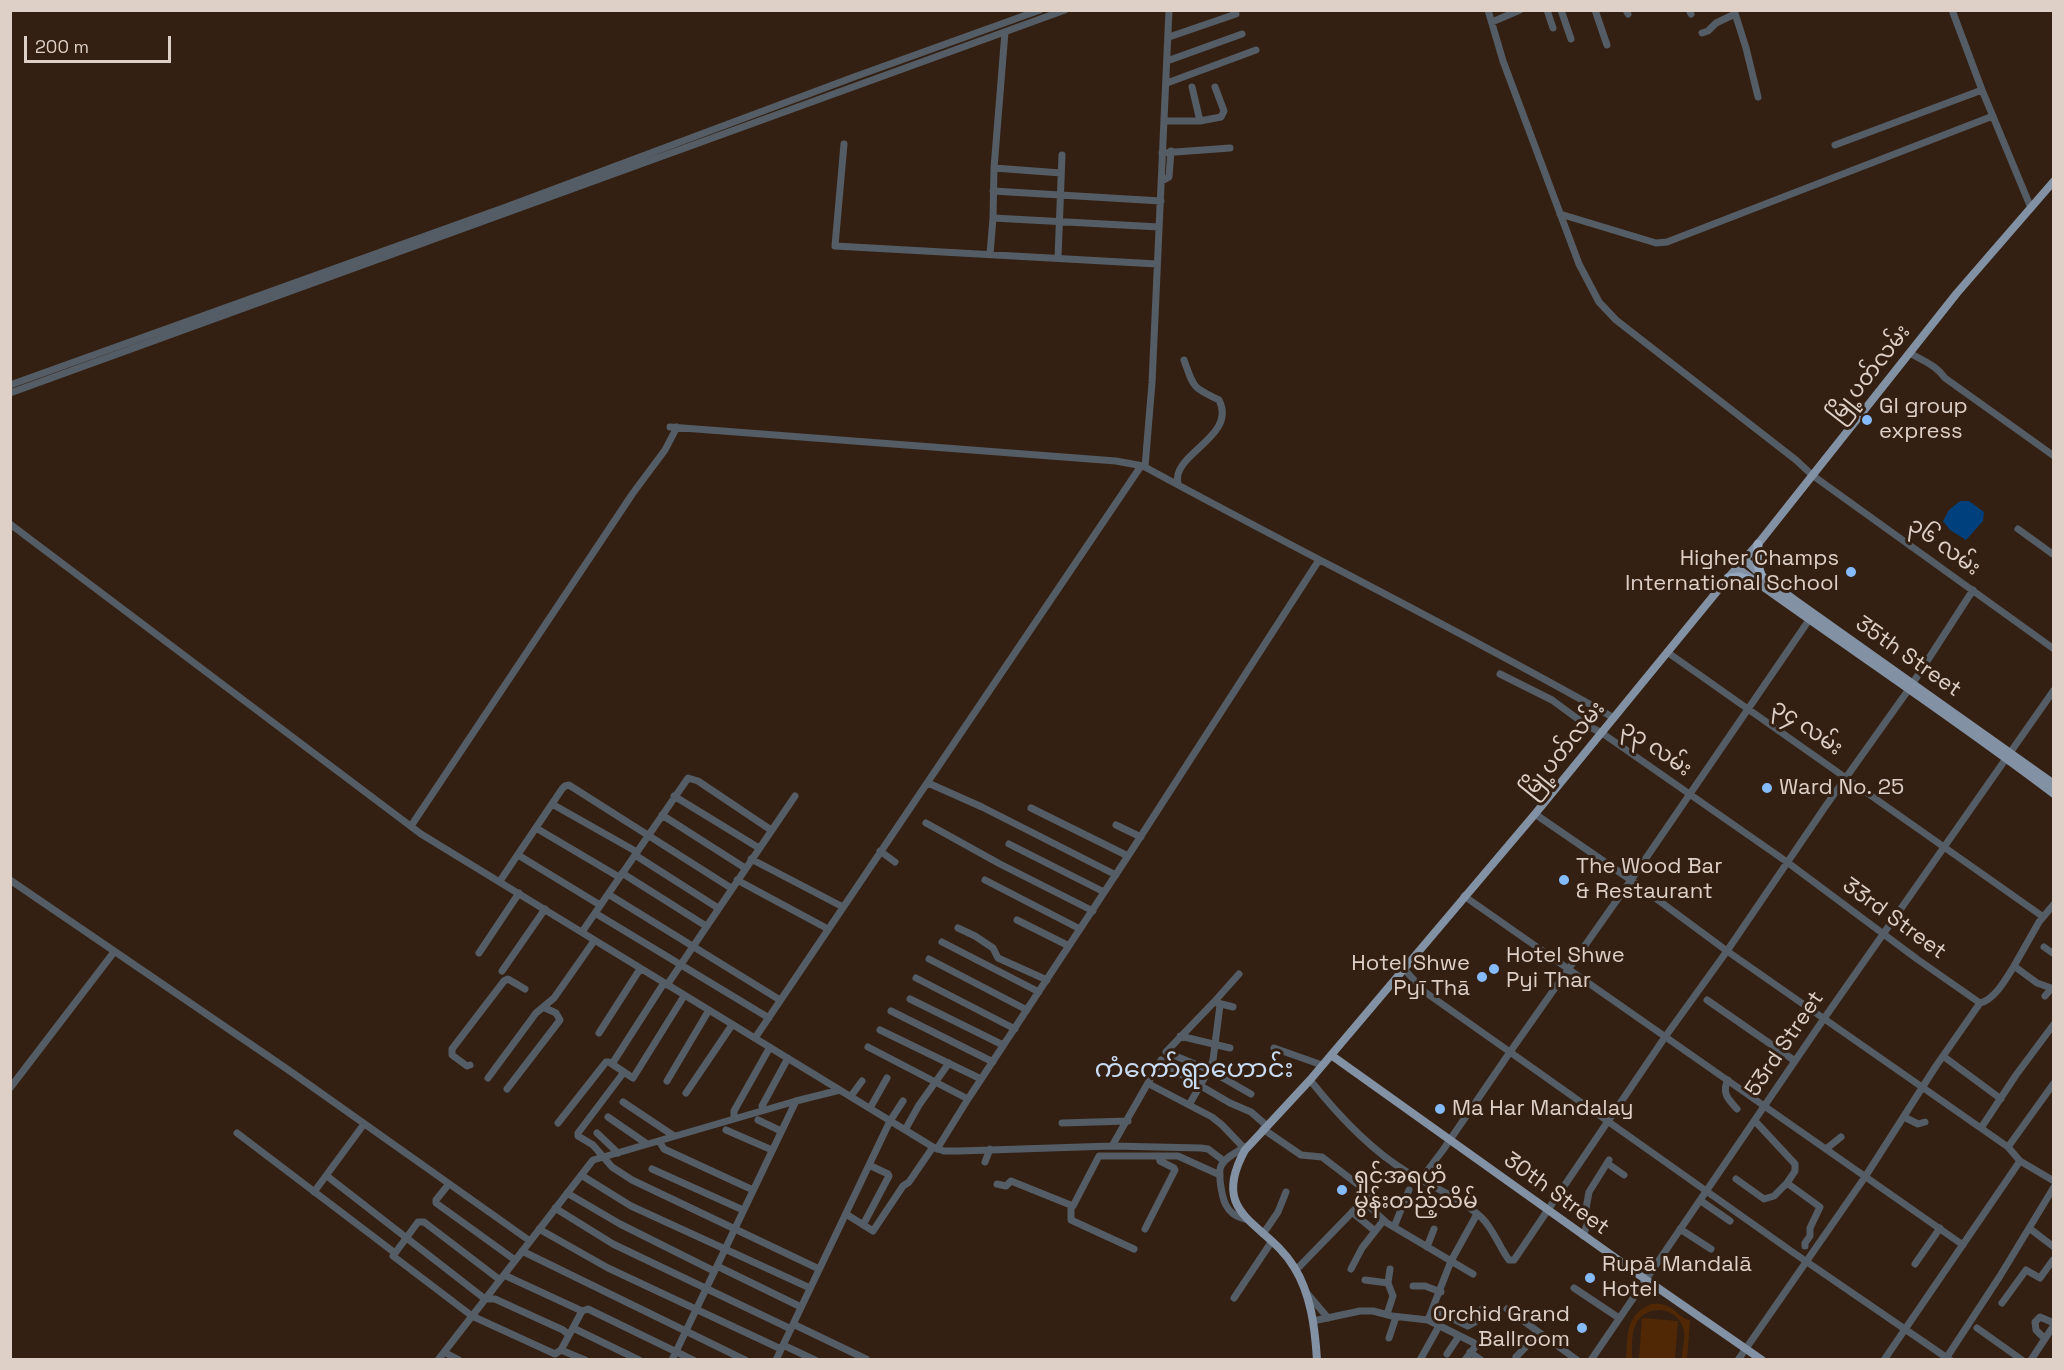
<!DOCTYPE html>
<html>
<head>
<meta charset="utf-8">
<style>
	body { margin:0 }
	#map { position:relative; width:2064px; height:1370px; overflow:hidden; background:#342012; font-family:"Space Grotesk",sans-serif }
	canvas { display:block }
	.frame { position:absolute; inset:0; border:12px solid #ded0c7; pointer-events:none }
	.scale { position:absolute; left:24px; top:36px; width:147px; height:27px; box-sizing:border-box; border:3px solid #ded0c7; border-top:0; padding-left:8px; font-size:18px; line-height:21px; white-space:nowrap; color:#ded0c7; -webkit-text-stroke:4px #342012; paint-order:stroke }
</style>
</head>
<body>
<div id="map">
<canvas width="2064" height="1370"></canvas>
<div class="frame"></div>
<div class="scale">200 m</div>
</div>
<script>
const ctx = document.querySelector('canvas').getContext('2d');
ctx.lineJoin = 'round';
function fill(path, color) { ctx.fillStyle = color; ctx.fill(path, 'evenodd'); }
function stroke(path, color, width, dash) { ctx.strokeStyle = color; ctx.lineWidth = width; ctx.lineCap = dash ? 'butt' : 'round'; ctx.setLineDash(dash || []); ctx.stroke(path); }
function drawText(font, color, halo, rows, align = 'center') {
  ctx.font = font + ' "Space Grotesk","Noto Sans Myanmar",sans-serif'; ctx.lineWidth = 6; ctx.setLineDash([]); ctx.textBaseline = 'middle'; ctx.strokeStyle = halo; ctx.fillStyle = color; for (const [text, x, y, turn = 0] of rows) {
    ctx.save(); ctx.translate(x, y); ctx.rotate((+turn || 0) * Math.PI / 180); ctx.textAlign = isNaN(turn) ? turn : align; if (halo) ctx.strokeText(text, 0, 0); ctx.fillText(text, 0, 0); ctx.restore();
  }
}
const green = new Path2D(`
	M1652,1304C1676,1302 1677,1319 1690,1320L1687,1359H1682C1682,1351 1685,1340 1684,1331C1679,1305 1644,1303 1635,1326C1631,1336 1632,1349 1632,1359H1626C1628,1335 1625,1314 1652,1304Z
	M1642,1318L1678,1321L1675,1359H1639Z`);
const water = new Path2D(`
	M1960,501H1969L1984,512L1983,521L1966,540L1950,530L1943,521L1949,510Z`);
const minor = new Path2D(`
	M1488,10L1503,61L1579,264L1599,302L1616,320L1796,460L1812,475L2054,649
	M1547,10L1553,28
	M1561,10L1571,39
	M1595,10L1607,45
	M1626,10L1628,14
	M1689,10L1691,14
	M1734,10L1746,48L1758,97
	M1952,10L1982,90L2031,208
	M1492,22L1520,10
	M1005,32L994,168L993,218L1159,227
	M1702,33L1708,31L1716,23L1735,14
	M1169,37L1236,14
	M1167,61L1242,34
	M1167,83L1256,50
	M1192,87L1200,121
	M1164,121H1200L1221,117L1224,111L1215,87
	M844,144L835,246L1157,264
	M1835,145L1982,90
	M1162,153L1230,148
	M994,168L1061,173
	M1162,181L1169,177L1171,151
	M993,191L1161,201
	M1560,214L1656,243L1667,242L1993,116
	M990,254L993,218
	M1058,258L1062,155
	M1910,353C1923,361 1936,365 1945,378L2054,456
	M10,385L506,207L854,77L1040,10
	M10,393L1065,10
	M670,427L1116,461L1143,466C1299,551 1459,630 1614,718
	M1145,467L1152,383L1169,10
	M1178,484C1170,454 1238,437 1219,400C1192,387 1194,388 1184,360
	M10,524L421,834L933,1147L944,1151H959L1112,1146L1201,1148L1208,1149L1224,1161
	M2018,529L2054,555
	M1973,590L1909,689L1825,807L1727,951L2008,1147L2020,1161L2054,1181
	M1667,652L2042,916
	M1500,674L1552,700L1586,725L1602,733L1787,862L1917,959L1980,1003
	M928,783L982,807L1116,875
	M674,796L759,848
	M552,804L637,852
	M1031,808L1128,856
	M662,815L745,868
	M926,823L1000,864L1093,911
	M1116,825L1141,837
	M411,826L633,493L665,450L677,427
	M536,828L619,877
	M1009,844L1104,892
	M880,851L895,862
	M518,855L600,905
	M635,855L718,908
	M751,859L843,907
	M622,873L706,926
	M10,880L287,1069L530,1241
	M737,880L828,929
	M985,880L1080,929
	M500,881L562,789L565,786L569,785L731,888
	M608,894L780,1000
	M1464,896L1963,1245
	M595,913L769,1018
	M1017,920L1069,946
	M958,928L975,936L993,948L998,958L1047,980
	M582,932L688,778L698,781L771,830
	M942,942L1039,992
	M2044,947L2054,954
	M479,953L519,893
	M929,959L1027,1010
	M2014,966L2039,922L2054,904
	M1404,969L1425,992L1510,1052L1631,880L1809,620
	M502,971L545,909
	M916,978L1015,1029
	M667,985L795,796
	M2045,996L2051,989
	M910,999L1003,1045
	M1707,1000L1795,1061
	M1214,1002L1239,974
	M1233,1007L1214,1002L1166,1052L1209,1070L1251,1094
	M891,1011L993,1062
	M880,1030L981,1079
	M599,1033L640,969
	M1180,1036L1230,1048
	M755,1038L1141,466
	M868,1047L968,1099
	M1274,1048L1322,1065
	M1943,1056L2001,1099
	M1160,1062L1230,1103L1251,1112L1266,1125
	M612,1064L664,983
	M470,1065L467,1066L452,1055V1049L504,981L508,979L525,989
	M624,1072L578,1133V1136L593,1145L612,1167L632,1180L819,1269
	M488,1078L536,1013L554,998L594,941
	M1310,1080C1337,1114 1369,1149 1407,1172C1432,1187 1460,1197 1482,1218C1494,1230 1499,1247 1509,1260H1514L1665,1037L1727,951L1631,880L1535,814
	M1728,1080C1721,1093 1729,1100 1737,1109
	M667,1081L709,1010
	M1149,1084L1212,1117L1222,1125L1244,1148
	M10,1088L114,952
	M507,1089L560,1020L556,1013L545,1008
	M686,1093L732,1025
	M851,1096L862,1081
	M623,1102L674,1136
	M1189,1105L1209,1070L1213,1060L1220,1005
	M870,1108L887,1078
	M763,1110L762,1106L788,1058
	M608,1117L647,1144
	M1904,1117L1918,1124L1925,1122
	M734,1119V1111L770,1047
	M758,1120L781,1131
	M1755,1121L1795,1164V1171L1787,1183L1820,1207L1810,1228V1236L1805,1243V1246
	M558,1123L606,1062H609L633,1078L684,996
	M1062,1123L1128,1121
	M1981,1128L2016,1075L2054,1024
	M1263,1129L1301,1155L1322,1157L1373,1196
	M726,1130L772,1150
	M905,1130L919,1105L949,1063
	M237,1133L395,1253
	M597,1133L618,1153
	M659,1141L664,1149L753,1190
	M1112,1146L1161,1060
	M2008,1147L2054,1083
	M937,1149L968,1099L1130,853L1319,560
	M1826,1149L1841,1137
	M985,1162L990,1149
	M1607,1163L1624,1175
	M652,1169L743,1210
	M581,1175L631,1206L810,1288
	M327,1176L485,1299H495L563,1330L569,1335
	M1421,1179L1443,1150L1510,1052L1791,1251L1950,1360
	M1736,1179L1764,1199L1774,1196L1787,1183
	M997,1184L1006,1186L1011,1181L1073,1206L1099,1156H1178L1220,1175
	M448,1185L436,1200V1203L515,1260
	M314,1192L364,1124
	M567,1193L620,1224L714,1271
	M1701,1201L1730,1221
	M1071,1206V1220L1134,1249
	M555,1208L613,1244L791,1329
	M1352,1212L1375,1231
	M846,1214L873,1231L903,1186L909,1182L933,1147
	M1245,1219C1225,1215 1222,1198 1220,1180C1220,1175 1219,1170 1221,1166C1225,1157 1239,1151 1247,1146
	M863,1225L889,1176L888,1174L869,1165
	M1394,1227L1409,1190
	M2029,1228L2054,1247
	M539,1229L608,1268L781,1349
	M1145,1229L1175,1170L1174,1168L1160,1161L1159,1156
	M1680,1229L1711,1249
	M1263,1234L1278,1212L1286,1192
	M1583,1236L1588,1222L1585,1214L1589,1192L1609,1160
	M1427,1247L1434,1229
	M522,1251L745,1360
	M1915,1264L1940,1228
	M717,1266L801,1307
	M1351,1269L1362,1248L1383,1221
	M1296,1270L1363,1201L1387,1223L1473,1274
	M504,1275L582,1311
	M500,1280L424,1222H418L393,1256L472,1316L555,1354L561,1350L582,1311L588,1309L693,1360
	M1365,1280L1388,1283L1393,1296L1387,1314
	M1388,1283L1390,1269
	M1413,1286H1425L1441,1292
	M1574,1288L1619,1318
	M1306,1292L1328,1318
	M1234,1298L1272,1241
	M2002,1303L2026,1270L2040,1278L2053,1260
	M1433,1309L1468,1326L1475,1322L1482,1309
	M1507,1309L1577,1360
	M1428,1320L1451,1261L1477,1214
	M1313,1321L1360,1311H1373L1392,1316L1428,1320L1474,1343L1475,1347L1465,1360
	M793,1324L866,1359
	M573,1328L639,1360
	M1977,1328L2022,1360
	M1389,1338L1396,1317
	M2045,1339L2036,1330L2035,1322L2040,1317L2054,1323
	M783,1345L815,1360
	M561,1350L585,1360
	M444,1352L459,1360
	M1470,1352L1481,1360
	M1447,1354L1459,1336
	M1516,1357L1539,1333
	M1947,1357L2000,1276L2054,1187
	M438,1360L593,1160L796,1101L840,1090
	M672,1360L796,1101
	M776,1360L890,1121L903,1101
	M1420,1360L1439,1326
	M1591,1360L1823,1020L2054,690
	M1738,1360L1865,1177L1936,1066L1980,1003C1995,999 2006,979 2014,966L2037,983L2054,989
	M1884,1360L2020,1161
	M2031,1360L2054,1325`);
const major = new Path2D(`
	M1744,559L1761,575L1796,601L2054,784
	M1737,568C1842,644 1950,715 2054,794
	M1331,1055L1645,1279L1762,1360
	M1317,1360C1315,1328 1311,1294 1294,1267C1266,1221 1208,1217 1245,1150L1310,1080L1535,814L1728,578L1758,544L1957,293L2054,181`);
const highway = new Path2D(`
	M1758,544L1757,562L1761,575
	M1728,578L1739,577L1755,581`);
const markers = [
	[1867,420,6,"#85bbfb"],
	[1851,572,6,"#85bbfb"],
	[1767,788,6,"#85bbfb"],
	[1564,880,6,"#85bbfb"],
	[1494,969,6,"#85bbfb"],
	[1482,977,6,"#85bbfb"],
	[1440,1109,6,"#85bbfb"],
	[1342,1190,6,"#85bbfb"],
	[1590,1278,6,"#85bbfb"],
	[1582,1328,6,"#85bbfb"]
];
const streetNames = [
	["မြို့ပတ်လမ်း",1870,374,-52],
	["၃၆ လမ်း",1944,547,36],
	["35th Street",1908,657,35],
	["၃၄ လမ်း",1807,728,35],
	["၃၃ လမ်း",1656,749,35],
	["မြို့ပတ်လမ်း",1564,750,-51],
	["33rd Street",1894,919,36],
	["53rd Street",1785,1044,-56],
	["30th Street",1556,1194,36]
];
const poiNames = [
	["GI group",1879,407],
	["express",1879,432],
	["Higher Champs",1839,559,"right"],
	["International School",1839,584,"right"],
	["Ward No. 25",1779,788],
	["The Wood Bar",1576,867],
	["& Restaurant",1576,892],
	["Hotel Shwe",1506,956],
	["Pyi Thar",1506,981],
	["Hotel Shwe",1470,964,"right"],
	["Pyī Thā",1470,989,"right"],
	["Ma Har Mandalay",1452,1109],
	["ရှင်အရဟံ",1354,1177],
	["မွန်းတည့်သိမ်",1354,1202],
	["Rupā Mandalā",1602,1265],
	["Hotel",1602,1290],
	["Orchid Grand",1570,1315,"right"],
	["Ballroom",1570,1340,"right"]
];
const quarterNames = [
	["ကံကော်ရွာဟောင်း",1194,1070]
];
fill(green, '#502805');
fill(water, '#00407c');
stroke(minor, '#545c65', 7);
stroke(major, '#8291a4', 8);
stroke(highway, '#94a7bd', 9);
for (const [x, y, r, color] of markers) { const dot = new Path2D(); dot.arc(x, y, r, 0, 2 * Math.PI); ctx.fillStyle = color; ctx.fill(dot); stroke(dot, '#342012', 2); }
drawText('22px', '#ded0c7', '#342012', streetNames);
drawText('22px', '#ded0c7', '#342012', poiNames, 'left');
drawText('26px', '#c8dcf4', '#342012', quarterNames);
</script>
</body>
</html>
